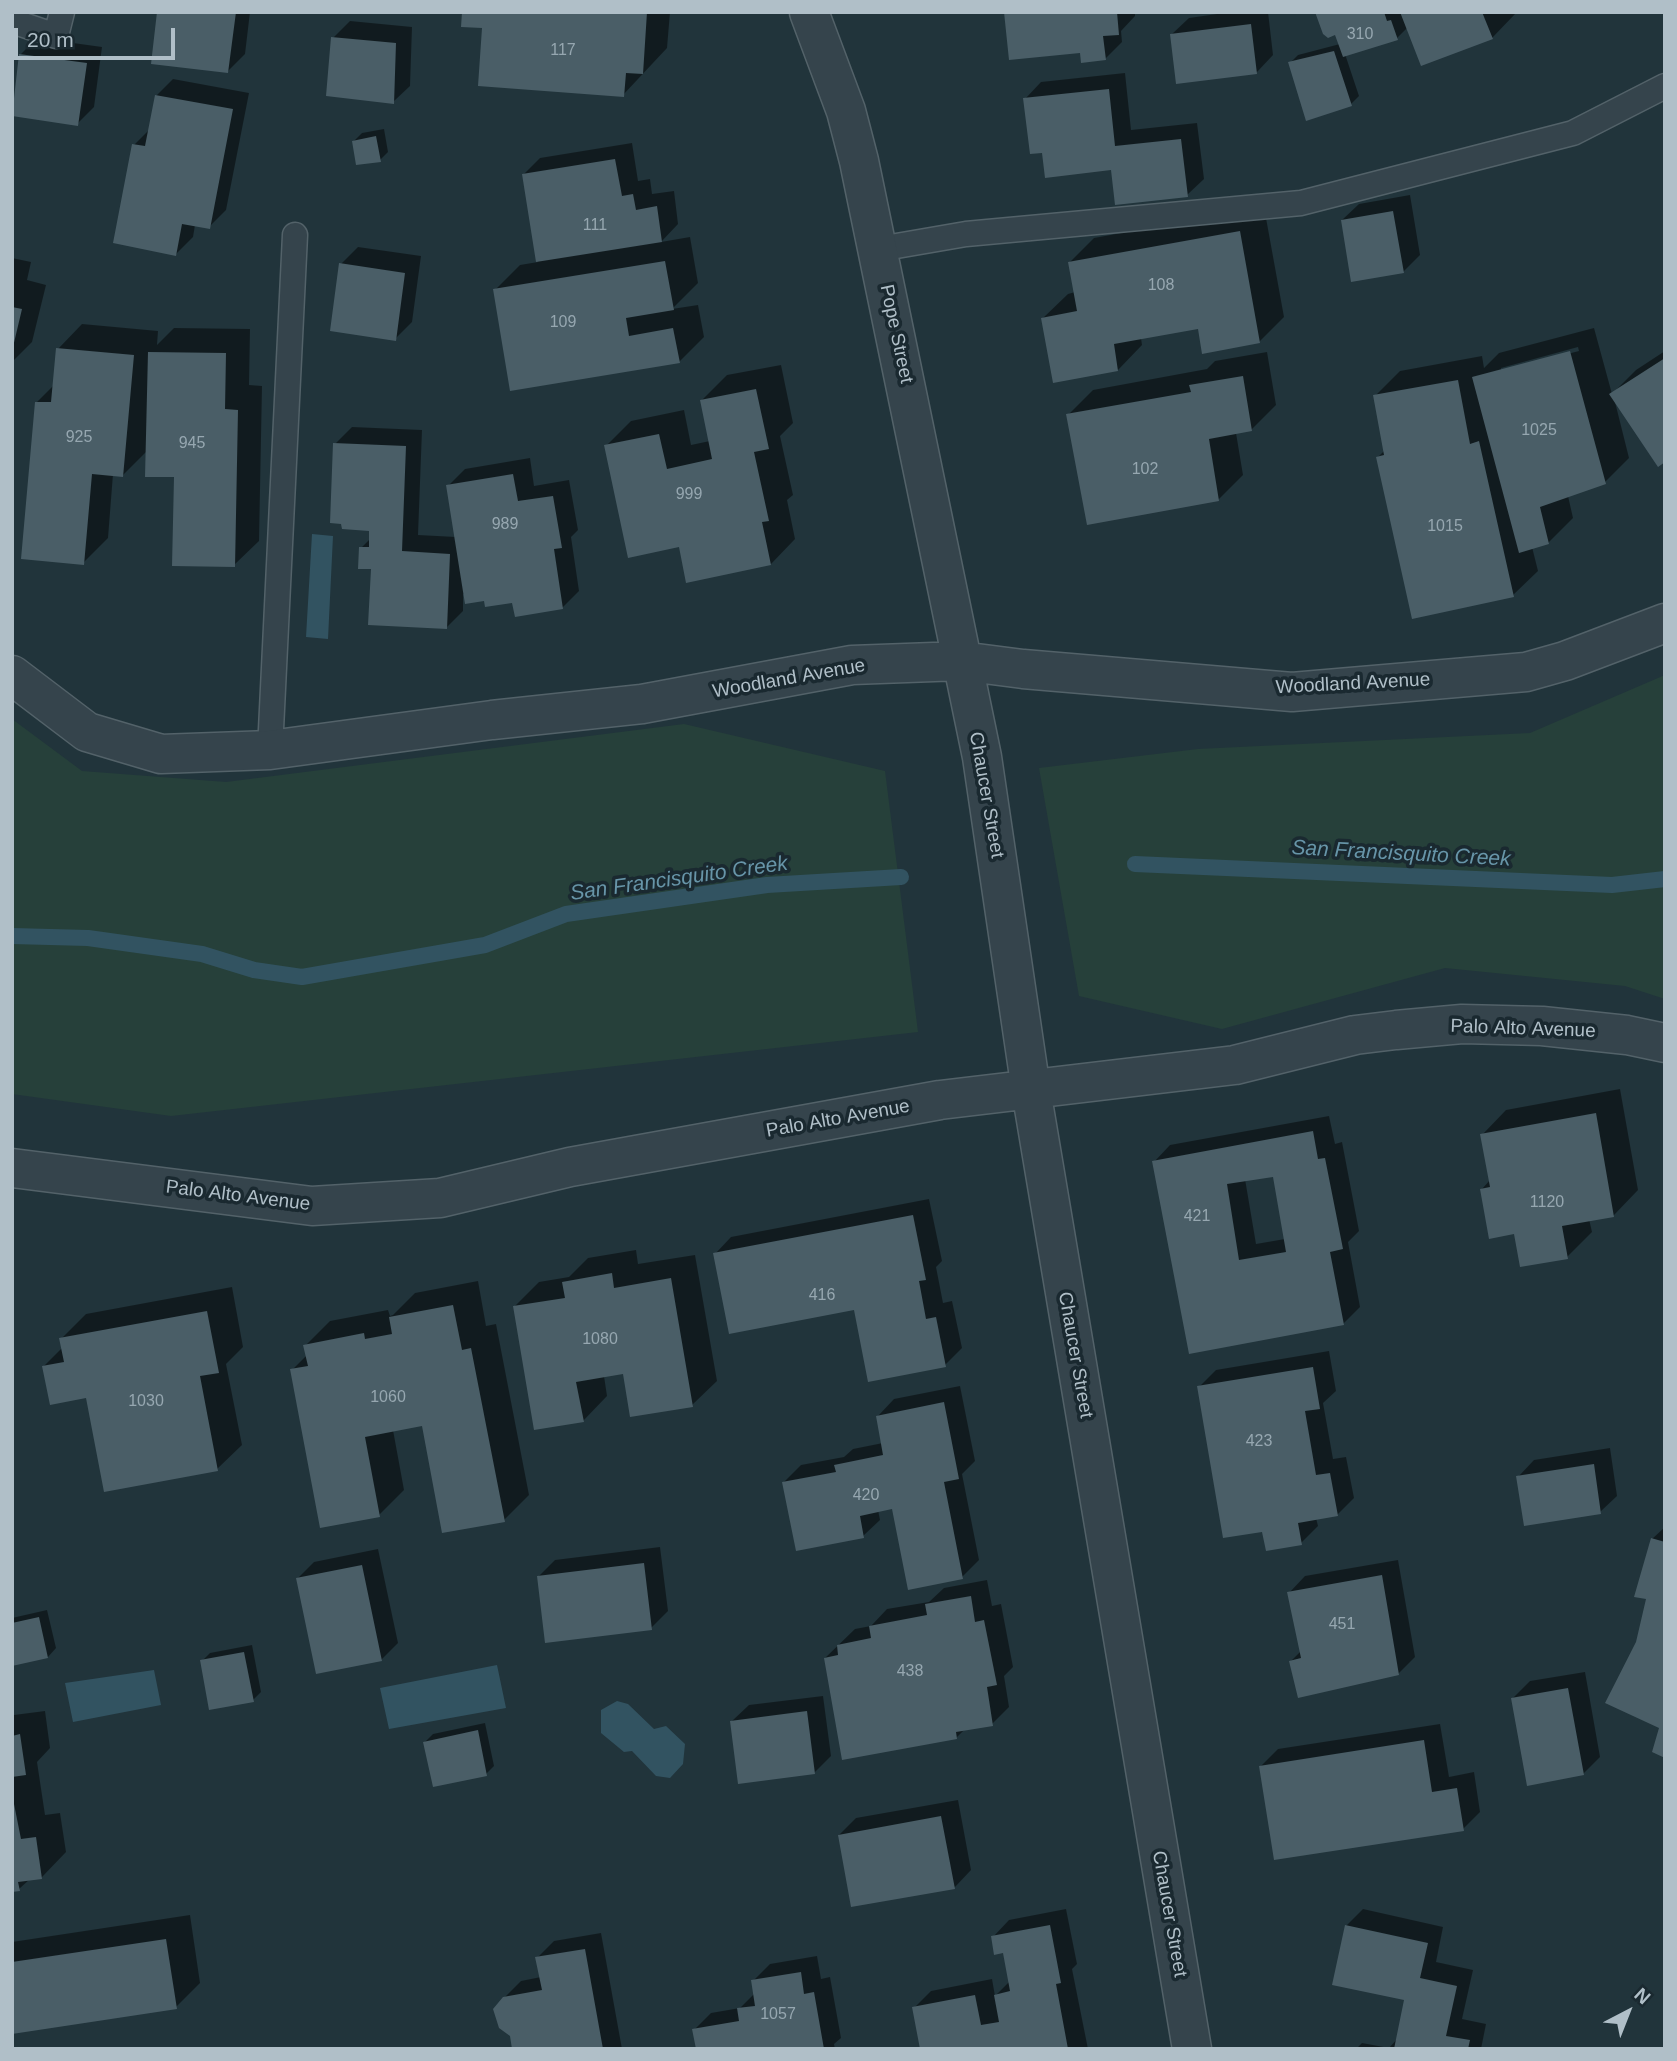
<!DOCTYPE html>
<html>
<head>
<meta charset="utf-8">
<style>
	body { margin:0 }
	#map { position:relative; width:1677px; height:2061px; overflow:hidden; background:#21343b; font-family:Helvetica,sans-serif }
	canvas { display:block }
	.frame { position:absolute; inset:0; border:14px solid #b0bfc8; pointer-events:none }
	.north { position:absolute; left:1593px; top:1977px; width:70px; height:70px; -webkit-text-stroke:5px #1a2930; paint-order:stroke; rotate:42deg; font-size:19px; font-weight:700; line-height:28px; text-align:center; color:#b0bfc8 }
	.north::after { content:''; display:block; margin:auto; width:24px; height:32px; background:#b0bfc8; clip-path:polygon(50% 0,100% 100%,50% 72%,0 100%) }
	.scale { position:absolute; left:14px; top:28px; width:161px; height:32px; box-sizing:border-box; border:4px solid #b0bfc8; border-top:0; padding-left:9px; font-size:21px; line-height:24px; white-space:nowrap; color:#b0bfc8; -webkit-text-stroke:5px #1a2930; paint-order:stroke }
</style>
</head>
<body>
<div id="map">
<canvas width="1677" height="2061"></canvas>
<div class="frame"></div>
<div class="north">N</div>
<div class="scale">20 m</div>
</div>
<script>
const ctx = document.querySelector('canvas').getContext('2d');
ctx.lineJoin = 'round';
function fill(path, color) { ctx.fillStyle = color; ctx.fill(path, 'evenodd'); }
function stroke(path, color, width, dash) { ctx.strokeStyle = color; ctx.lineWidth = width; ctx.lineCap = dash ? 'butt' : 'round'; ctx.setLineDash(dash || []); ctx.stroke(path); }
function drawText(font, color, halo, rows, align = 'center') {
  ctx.font = font + ' Helvetica,sans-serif'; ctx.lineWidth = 7; ctx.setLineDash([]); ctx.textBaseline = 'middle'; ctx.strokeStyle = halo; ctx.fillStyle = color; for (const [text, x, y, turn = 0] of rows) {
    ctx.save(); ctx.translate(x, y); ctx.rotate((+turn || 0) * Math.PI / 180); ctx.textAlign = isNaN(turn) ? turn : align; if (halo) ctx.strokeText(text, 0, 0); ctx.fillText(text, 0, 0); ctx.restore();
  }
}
const green = new Path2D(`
	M1665,675V999L1625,986L1445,968L1222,1029L1079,996L1039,768L1198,749L1530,733Z
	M12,719L82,771L226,782L684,724L885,771L918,1032L171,1116L12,1094Z`);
const water = new Path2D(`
	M312,534L333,536L328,639L306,637Z
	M497,1665L506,1708L389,1729L380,1688Z
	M154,1670L161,1705L73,1722L65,1683Z
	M617,1701L628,1704L654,1729L666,1726L685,1744L683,1764L670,1778L656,1776L632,1751L624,1752L601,1733V1710Z`);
const shadow = new Path2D(`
	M159,12H250L245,54L228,71Z
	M464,12H670L667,48L623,95L484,27Z
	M1006,12H1135V16L1121,31L1122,42L1105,59L1081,51Z
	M1231,12H1268L1273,55L1257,72L1172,34L1189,18Z
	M1317,12H1516V13L1492,38L1408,27L1397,38L1345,54L1359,96L1351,104L1290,63L1298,55L1340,44L1337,33Z
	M350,21L412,27L410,86L393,102L333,38Z
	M37,38L102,47L94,107L77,124L20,55Z
	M1125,73L1131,130L1197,123L1204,179L1187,195L1112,168L1043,151L1025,99L1041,82Z
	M173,79L249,93L226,210L209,227L195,225L193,237L176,254L134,145L150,129L156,96Z
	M384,129L388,152L380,160L354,141L362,133Z
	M632,143L638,181L650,179L652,194L674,191L678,224L661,242L690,237L698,283L672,309L698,305L704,337L679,362L495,290L520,265L538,262L524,174L540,158Z
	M1410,195L1420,255L1403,272L1342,220L1359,204Z
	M1264,207L1284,317L1259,342L1199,327L1141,338L1142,345L1118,370L1043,318L1068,294L1075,292L1070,262L1094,238Z
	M358,247L421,256L412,322L395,339L341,264Z
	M12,258L31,262L27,280L46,285L32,342L12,362Z
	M82,324L158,331L157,345L174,328L250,329L249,385L262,386L259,541L234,565L176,476L147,451L123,475L113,474L108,538L83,563L37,402L54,385L58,349Z
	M1594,328L1612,394L1636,370L1665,351V460L1614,398L1629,458L1605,482L1568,496L1573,518L1548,543L1532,547L1538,571L1513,595L1378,457L1385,450L1375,396L1400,371L1482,356L1484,368L1499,353ZM1578,347L1579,351L1501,371V368Z
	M1267,352L1276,405L1251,430L1236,433L1243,475L1219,499L1068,415L1093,390L1207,369L1215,361Z
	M781,365L793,423L780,436L793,495L787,500L795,539L771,564L680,545L606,446L631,421L684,410L691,445L710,441L702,400L727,375Z
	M352,427L422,430L418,535L456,537L448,486L465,469L530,458L534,486L569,480L578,530L571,537L579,591L563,607L463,594V611L446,628L373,568L361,548L371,538V529L335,444Z
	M1620,1089L1638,1190L1614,1215L1589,1219L1592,1232L1567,1257L1515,1232L1482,1189L1490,1180L1482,1135L1506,1110Z
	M1329,1116L1335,1144L1342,1142L1359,1231L1348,1242L1360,1307L1343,1324L1190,1352L1154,1162L1170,1145ZM1274,1174L1285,1239L1256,1244L1245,1179Z
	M929,1199L942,1261L936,1267L943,1303L952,1301L962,1348L945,1365L855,1308L715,1254L731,1237Z
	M636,1250L638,1264L695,1255L717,1381L692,1405L624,1372L604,1376L607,1396L583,1421L514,1307L539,1282L569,1277L588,1258Z
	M478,1281L486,1326L496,1324L529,1495L504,1520L423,1424L393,1430L404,1490L379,1515L292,1370L307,1355L305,1346L330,1321L388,1310L390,1316L393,1315L415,1293Z
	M232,1287L243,1347L226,1364L242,1445L217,1469L87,1396L44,1366L63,1347L61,1339L86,1314Z
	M1329,1351L1336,1391L1323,1403L1333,1459L1346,1457L1354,1498L1337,1515L1316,1518L1318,1526L1301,1543L1264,1530L1199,1387L1216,1370Z
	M960,1386L975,1461L962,1474L979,1560L962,1577L894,1507L878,1510L880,1520L863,1536L784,1482L801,1465L844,1457L853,1449L883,1443L878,1416L894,1399Z
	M1610,1448L1617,1496L1600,1512L1518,1477L1534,1460Z
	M1665,1527V1756L1661,1727L1638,1643L1648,1598L1652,1539Z
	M660,1547L668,1611L651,1628L539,1576L555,1560Z
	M378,1549L398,1643L381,1660L297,1579L314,1562Z
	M1398,1560L1415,1657L1398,1674L1291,1661L1301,1651L1289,1593L1305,1576Z
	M987,1580L992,1606L1001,1604L1013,1667L1004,1676L1009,1707L992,1724L965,1729L956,1738L825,1658L855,1629L871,1626L887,1609L929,1602L944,1588Z
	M47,1610L56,1648L48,1657L12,1664V1618Z
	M252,1645L261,1692L253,1700L202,1661L210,1653Z
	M1585,1672L1600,1757L1583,1774L1513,1698L1530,1681Z
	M823,1696L831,1756L814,1773L732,1721L749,1705Z
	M12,1707L14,1715L45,1711L50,1748L37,1762L45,1815L60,1813L66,1852L42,1877L30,1879L19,1889L12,1890Z
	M485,1723L494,1766L486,1774L425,1742L433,1734Z
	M1440,1724L1449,1777L1474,1772L1480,1812L1463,1829L1261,1766L1278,1749Z
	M958,1800L971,1870L955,1887L839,1835L856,1818Z
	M1066,1909L1077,1964L1072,1969L1088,2049H922L914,2008L931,1991L992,1979L995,1996L1010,1981L1004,1951L993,1937L1009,1920Z
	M1363,1909L1443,1927L1436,1962L1473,1970L1462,2019L1486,2024L1481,2049H1356L1362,2043L1389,2048L1398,2038L1406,1998L1346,1926Z
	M190,1915L200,1983L176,2007L12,2032V1942Z
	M601,1933L622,2049H514L504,1998L521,1981L541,1977L537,1958L554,1941Z
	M817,1956L821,1979L830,1977L841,2038L834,2044L835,2049H698L694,2030L711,2013L740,2008L755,1993L753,1981L770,1964Z`);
const stream = new Path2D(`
	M1135,864L1612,885L1665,879
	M12,936L88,938L202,954L254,970L302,977L485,945L566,914L767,885L901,877`);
const building = new Path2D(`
	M157,12H236L228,73L151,64Z
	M462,12H647L643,74L626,73L624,97L478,86L482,28L461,27Z
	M1004,12H1117L1119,35L1103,36L1106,60L1081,63L1080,53L1009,60Z
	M1315,12H1384L1387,21L1391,20L1398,40L1343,57L1335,35L1328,38L1323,34Z
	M1400,12H1482L1493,39L1421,66Z
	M1251,24L1257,74L1176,84L1170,34Z
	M331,37L396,43L394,104L326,96Z
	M1334,51L1352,106L1306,121L1288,62Z
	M19,54L87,63L78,126L12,116Z
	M1109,89L1115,146L1181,139L1188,197L1115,205L1111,170L1045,178L1042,153L1030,154L1023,98Z
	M155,95L233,109L210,229L182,224L176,256L113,243L132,144L145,146Z
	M376,136L381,162L356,165L352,141Z
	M615,159L622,196L633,194L636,210L657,206L662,242L536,262L522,174Z
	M1393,211L1404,273L1351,282L1341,220Z
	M1240,231L1260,343L1202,354L1198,329L1114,344L1118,371L1053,383L1041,318L1077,311L1068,262Z
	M665,261L674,310L626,318L629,336L673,328L680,363L510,391L493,289Z
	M339,263L405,273L396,341L330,331Z
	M12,307L22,309L13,347H12Z
	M56,348L134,355L123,477L92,474L84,565L21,559L35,402H51Z
	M1570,351L1606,484L1540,507L1549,544L1519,553L1472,377Z
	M148,352L226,353L225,409L238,410L235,567L172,566L174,477H145Z
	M1665,358V462L1658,467L1609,394Z
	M1243,376L1252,431L1209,439L1219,501L1087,525L1066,414L1191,392L1189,385Z
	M1458,380L1470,444L1479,441L1514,597L1412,619L1376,457L1384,455L1373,395Z
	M756,389L769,449L754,452L769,521L762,522L771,565L686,583L679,547L628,558L604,445L659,434L667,469L712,459L700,400Z
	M333,443L406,446L402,551L450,554L447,629L368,625L371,569H358L359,547H369V531L342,529L341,524L330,523Z
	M513,474L518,501L553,496L562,548L554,549L563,609L515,617L512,603L485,607L484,601L465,604L446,485Z
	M1596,1113L1614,1217L1562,1226L1568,1259L1520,1267L1514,1234L1489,1239L1480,1189L1490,1187L1480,1134Z
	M1313,1131L1318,1159L1325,1158L1343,1249L1330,1252L1344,1325L1189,1354L1152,1161ZM1273,1177L1286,1252L1239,1260L1227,1184Z
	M913,1215L926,1280L919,1281L926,1319L936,1317L946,1367L868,1382L854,1310L729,1334L713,1253Z
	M612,1273L614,1288L671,1278L693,1407L630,1417L623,1374L576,1382L584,1422L534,1430L513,1306L565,1298L562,1282Z
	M453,1305L462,1350L471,1348L505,1522L442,1533L422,1426L365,1437L380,1517L320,1528L290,1369L308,1366L303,1345L364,1333L365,1339L392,1334L389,1317Z
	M207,1311L219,1373L200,1376L218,1471L104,1492L86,1398L50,1405L42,1366L64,1362L59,1338Z
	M1313,1367L1320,1409L1305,1411L1316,1475L1330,1473L1338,1516L1298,1523L1302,1545L1266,1551L1262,1532L1223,1538L1197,1386Z
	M944,1402L959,1479L944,1482L963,1579L908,1590L892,1509L860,1516L864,1538L796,1551L782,1482L836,1472L834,1465L883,1455L876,1416Z
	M1594,1464L1601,1514L1524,1526L1516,1476Z
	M1651,1538L1665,1542V1758L1652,1752L1659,1728L1605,1703L1636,1642L1646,1599L1634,1597Z
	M644,1563L652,1630L545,1643L537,1576Z
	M362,1565L382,1661L316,1674L296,1578Z
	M1382,1575L1399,1675L1298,1698L1289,1661L1301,1658L1287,1592Z
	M971,1596L975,1622L984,1620L997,1685L987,1687L993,1726L956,1732L957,1739L842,1760L824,1658L838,1655L837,1645L871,1638L869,1626L927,1615L925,1604Z
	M39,1617L48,1658L12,1666V1623Z
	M244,1652L254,1702L209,1710L200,1660Z
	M1568,1688L1584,1775L1527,1786L1511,1698Z
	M807,1711L815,1774L738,1784L730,1721Z
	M478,1730L487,1776L433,1787L423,1742Z
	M20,1734L26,1775L12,1777V1736Z
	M1424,1740L1432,1792L1457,1788L1464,1831L1274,1860L1259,1766Z
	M12,1794L21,1839L36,1837L42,1879L18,1882L20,1891L12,1892Z
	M941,1816L955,1889L851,1907L838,1835Z
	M1050,1925L1061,1983L1056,1984L1068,2049H920L912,2007L975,1995L981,2025L999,2022L994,1995L1010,1991L1003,1953L994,1955L991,1936Z
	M1345,1925L1428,1943L1420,1978L1457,1986L1446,2036L1470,2040L1468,2049H1394L1404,2000L1332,1985Z
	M166,1939L177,2009L12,2034V1962Z
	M585,1949L603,2049H512L510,2036L499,2028L493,2009L503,1997L542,1990L535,1957Z
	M801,1972L804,1994L814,1992L824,2049H696L692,2029L739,2021L737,2008L755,2006L751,1980Z`);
const lane = new Path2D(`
	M12,21L56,36L62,12
	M879,249L966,234L1301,203L1573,133L1665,86
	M270,750L295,235`);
const street = new Path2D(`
	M809,12L846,111L859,161L982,757L1031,1090L1192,2049
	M12,675L87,732L161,754L270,750L492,720L642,704L852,665L961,661L1023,669L1292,692L1526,672L1565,661L1665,623
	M12,1168L312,1206L440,1198L570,1167L940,1100L1235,1065L1355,1035L1396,1030L1462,1024L1542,1026L1627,1035L1665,1043`);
const numberNames = [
	["310",1360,35],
	["117",563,51],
	["111",595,226],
	["108",1161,286],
	["109",563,323],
	["1025",1539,431],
	["925",79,438],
	["945",192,444],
	["102",1145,470],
	["999",689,495],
	["989",505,525],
	["1015",1445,527],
	["1120",1547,1203],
	["421",1197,1217],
	["416",822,1296],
	["1080",600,1340],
	["1060",388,1398],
	["1030",146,1402],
	["423",1259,1442],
	["420",866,1496],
	["451",1342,1625],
	["438",910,1672],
	["1057",778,2015]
];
const streetNames = [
	["Pope Street",896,334,78],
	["Woodland Avenue",789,679,-10],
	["Woodland Avenue",1353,684,-3],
	["Chaucer Street",986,795,80],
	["Palo Alto Avenue",1523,1029,2],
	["Palo Alto Avenue",838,1119,-10],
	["Palo Alto Avenue",238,1196,7],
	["Chaucer Street",1075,1355,80],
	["Chaucer Street",1169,1914,80]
];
const waterNames = [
	["San Francisquito Creek",1401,854,3],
	["San Francisquito Creek",679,879,-8]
];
fill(green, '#26403a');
fill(water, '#325361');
fill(shadow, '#0007');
stroke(stream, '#325361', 16);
fill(building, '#4a5e67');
stroke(lane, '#536269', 27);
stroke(street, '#536269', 41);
stroke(lane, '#35444c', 24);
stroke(street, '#35444c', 38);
drawText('16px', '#96a7b0', null, numberNames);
drawText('19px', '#b0bfc8', '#1a2930', streetNames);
drawText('italic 21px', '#6795a8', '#1a2930', waterNames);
</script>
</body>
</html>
